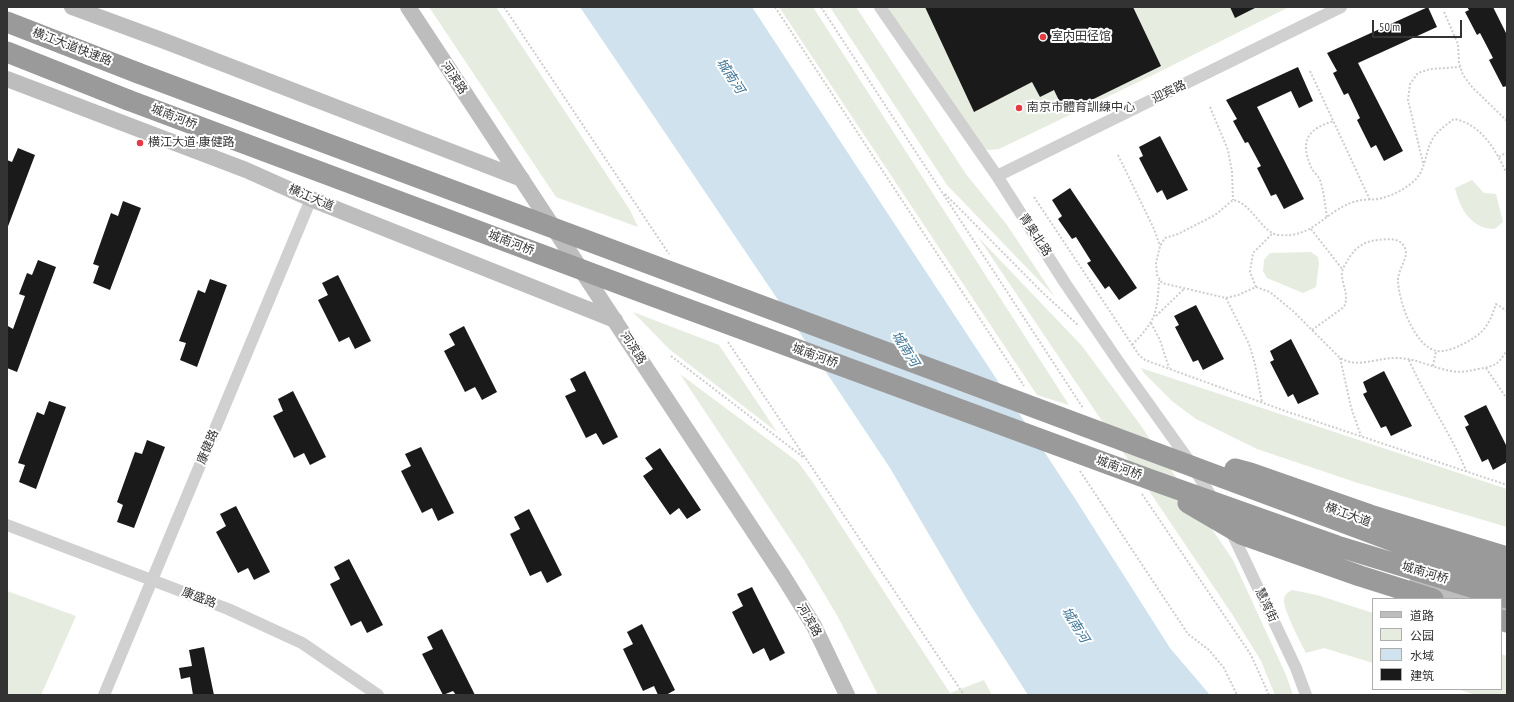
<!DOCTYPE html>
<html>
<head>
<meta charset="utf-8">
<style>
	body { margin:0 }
	#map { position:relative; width:1514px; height:702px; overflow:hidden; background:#fff; font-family:"PT Sans Narrow","Noto Sans SC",sans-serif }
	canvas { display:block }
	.frame { position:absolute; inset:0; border:8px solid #333; pointer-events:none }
	.legend { position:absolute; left:1372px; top:598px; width:130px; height:92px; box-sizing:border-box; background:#fff; border:1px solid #adadad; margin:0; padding:5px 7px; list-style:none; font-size:12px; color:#333 }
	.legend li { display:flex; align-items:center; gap:8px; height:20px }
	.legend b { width:20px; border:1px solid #adadad }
	.scale { position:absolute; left:1372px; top:20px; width:90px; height:18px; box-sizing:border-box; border:2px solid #333; border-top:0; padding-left:5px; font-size:12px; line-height:14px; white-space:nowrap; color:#333; -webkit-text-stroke:3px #fff; paint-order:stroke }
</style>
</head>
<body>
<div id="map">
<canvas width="1514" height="702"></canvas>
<div class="frame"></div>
<ul class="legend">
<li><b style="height:5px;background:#bdbdbd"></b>道路</li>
<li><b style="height:11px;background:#e6ecdf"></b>公园</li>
<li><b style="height:11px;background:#cfe2ee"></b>水域</li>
<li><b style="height:11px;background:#1a1a1a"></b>建筑</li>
</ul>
<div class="scale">50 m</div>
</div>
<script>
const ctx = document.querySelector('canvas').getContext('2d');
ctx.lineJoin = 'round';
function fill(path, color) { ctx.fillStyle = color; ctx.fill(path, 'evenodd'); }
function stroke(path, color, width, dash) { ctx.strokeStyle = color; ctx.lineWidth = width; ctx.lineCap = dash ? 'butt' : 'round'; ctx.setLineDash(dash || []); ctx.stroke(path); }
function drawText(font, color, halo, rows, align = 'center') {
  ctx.font = font + ' "PT Sans Narrow","Noto Sans SC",sans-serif'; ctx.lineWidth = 4; ctx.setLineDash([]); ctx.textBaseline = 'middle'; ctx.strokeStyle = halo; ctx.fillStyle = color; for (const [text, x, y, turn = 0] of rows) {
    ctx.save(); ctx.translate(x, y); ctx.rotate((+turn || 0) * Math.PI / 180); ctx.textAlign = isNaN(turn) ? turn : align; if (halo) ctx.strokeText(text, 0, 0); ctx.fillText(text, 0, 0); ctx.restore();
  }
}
const green = new Path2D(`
	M429,7H496L630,210L638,227L556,197Z
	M779,7H813L1069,405L1037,395Z
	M830,7H856L966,174L1007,225L1055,297L947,185Z
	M887,7H1289L1157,73L999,149L989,150L981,148Z
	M1472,180L1484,193L1496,194L1503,222C1501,223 1498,227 1496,228C1491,230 1485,228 1480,226C1465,218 1459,204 1455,188Z
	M978,237L1082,346L1139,423L1233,560L1286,675L1293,695H1275L1261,661L1232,614Z
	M1311,252L1318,257L1319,264L1316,287L1303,293L1267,278L1263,271L1264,260L1270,253Z
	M633,312L719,345L777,432L669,349Z
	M1141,368L1507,489V527L1358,483L1257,449L1196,419L1172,401L1144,373Z
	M680,374L798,462L814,484L950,693L984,680L992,695H878L838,617L804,560Z
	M1292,590L1317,595L1373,613V663L1324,648L1306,653C1301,643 1283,609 1284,600C1284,595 1288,592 1292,590Z
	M7,591L76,616L41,695H7Z
	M1501,654L1507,656V695H1476L1457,689H1501Z`);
const water = new Path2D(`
	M580,7H752L1074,497L1170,648L1210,695H1028L968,601L890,468L768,285Z`);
const building = new Path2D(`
	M925,7H1133L1161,66L1065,113L1054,90L1040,97L1032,82L974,112Z
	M1230,7H1257L1235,18Z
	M1428,7L1437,27L1358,63L1403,151L1384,161L1376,145L1371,148L1357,120L1360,118L1348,93L1344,95L1333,73L1337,71L1327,53Z
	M1467,7H1493L1507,35V86L1503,87L1489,60L1493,58L1480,33L1477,35L1465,12L1469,10Z
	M1298,67L1313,101L1299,108L1291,91L1257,107L1304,199L1284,209L1276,194L1271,196L1257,168L1261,166L1248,142L1245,143L1233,121L1237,119L1226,100Z
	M1160,136L1188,190L1167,200L1162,190L1157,193L1139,158L1143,156L1139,147Z
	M18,148L35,155L7,229V160L12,162Z
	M1070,188L1137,288L1119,300L1109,286L1105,289L1087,263L1091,261L1076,237L1072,239L1058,219L1062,216L1052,200Z
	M123,201L141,208L110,290L93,283L99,266L93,264L111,213L118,216Z
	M38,260L56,267L17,372L7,368V328L8,326L13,329L25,296L19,294L27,273L32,275Z
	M338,275L371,341L355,349L349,337L339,342L318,300L328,295L322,283Z
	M210,279L227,285L197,367L180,360L186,343L179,341L198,290L205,293Z
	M1196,305L1224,359L1203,370L1198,360L1193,362L1175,327L1179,325L1174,316Z
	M464,326L497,392L482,400L475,387L465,392L444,351L455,345L449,334Z
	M1291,339L1319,394L1298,404L1293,394L1288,397L1270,362L1274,360L1270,351Z
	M585,371L618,437L603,445L596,433L586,438L565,396L576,391L570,379Z
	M1384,371L1412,426L1391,436L1386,426L1381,428L1363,394L1367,392L1363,382Z
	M293,391L326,457L310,465L304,453L294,458L273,416L283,411L278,399Z
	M49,401L66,407L36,489L19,482L25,465L18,463L37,412L44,415Z
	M1486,405L1507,447V462L1493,470L1488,459L1482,462L1465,427L1469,425L1464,416Z
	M147,440L165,447L134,528L117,522L123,505L117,502L135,452L142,454Z
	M421,447L454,513L438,521L432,508L422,513L401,471L411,466L405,454Z
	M660,448L701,510L687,519L679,508L670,515L643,476L653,469L645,458Z
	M236,506L270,572L254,580L248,568L238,573L216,532L226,526L220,514Z
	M529,509L562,575L547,583L541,571L530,576L510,534L520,529L514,517Z
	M349,559L383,625L367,633L361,621L351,626L330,584L340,579L334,567Z
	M752,587L785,653L770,661L764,648L753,654L732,612L743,606L737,594Z
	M642,624L675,690L666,695H658L654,686L643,691L623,649L633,644L627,632Z
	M442,629L475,695H456L453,691L443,695L422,654L433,649L427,637Z
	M204,647L214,695H193L190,677L181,679L179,668L192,666L189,650Z`);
const path = new Path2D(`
	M504,7L669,254
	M775,7L1024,386
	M821,7L1083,408
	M1444,12L1458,44L1459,63L1463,75L1472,87L1507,121
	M1310,71L1370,200
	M1210,107L1228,150L1232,172L1233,200
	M1118,155L1154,229L1160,246
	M1499,157L1507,152
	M1423,163L1408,100L1410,84L1418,73L1430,69L1460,67
	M1507,174C1496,151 1482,124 1454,119C1446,125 1437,131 1432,140C1425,153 1426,168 1416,179C1406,189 1392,196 1378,199C1371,200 1364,199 1357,201C1326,209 1314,239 1278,235C1261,232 1252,203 1233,200L1215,215L1178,234L1165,238L1160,246L1156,263L1157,275L1162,283L1226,298L1238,295L1256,287L1270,292L1293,311L1340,358C1358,369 1379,357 1397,358C1415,358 1433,368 1451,371C1461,373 1469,371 1478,369C1495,366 1498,365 1507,350
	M945,194L1042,292L1079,326
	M1034,197L1139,355L1145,360L1288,412L1507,485
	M1327,217C1325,205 1324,192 1320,180C1318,175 1313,172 1311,167C1300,141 1307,129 1334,121
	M1311,229L1343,270
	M1256,287L1250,272L1253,253L1272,234
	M1226,298L1249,344L1255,364L1262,402
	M1156,316L1184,289
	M1151,323L1160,340L1169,368
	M1312,330L1344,307C1350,295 1341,284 1342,272C1343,267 1347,262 1349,258C1356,247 1365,241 1378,240C1388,239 1400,237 1405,248C1409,258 1398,269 1398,280C1398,299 1414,347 1437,351C1446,352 1455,348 1463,344C1483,334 1489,326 1496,304L1507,311
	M728,342L964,695
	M1132,345C1156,320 1157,314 1159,280
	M671,356L803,457
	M1340,358L1351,407L1361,436
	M1409,360C1426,399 1451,433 1467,473
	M1433,366L1436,351
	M1486,368L1507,399
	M1080,471L1188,634L1209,650L1224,668L1237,695
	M1142,494L1251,655L1269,695`);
const street = new Path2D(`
	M880,7L997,176L1065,283L1120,364L1190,462L1214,501
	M997,176L1341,7
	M7,525L228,609L302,643L378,695
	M1230,529L1296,668L1306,695
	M104,695L311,199`);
const secondary = new Path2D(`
	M72,7L167,42L522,179
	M408,7L783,576L814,626L847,695
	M7,79L246,170L311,199L615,320
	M1417,583L1469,599
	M1501,609L1507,610`);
const highway = new Path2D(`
	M7,22L138,73
	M7,52L128,100
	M1501,620L1507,622`);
const highwayBridge = new Path2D(`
	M138,73L1124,441L1425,553L1507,577
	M128,100L636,290L1146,478L1337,546L1507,598
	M1235,469L1250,473L1370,515L1507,557
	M1188,503L1241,534L1360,576L1433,599`);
const markers = [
	[1043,37,4,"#e63946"],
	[1019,108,4,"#e63946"],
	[140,143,4,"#e63946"]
];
const poiNames = [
	["室内田径馆",1051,37],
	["南京市體育訓練中心",1027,108],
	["横江大道·康健路",148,143]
];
const streetNames = [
	["横江大道快速路",72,47,21],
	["河滨路",454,78,56],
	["迎宾路",1169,92,-26],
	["城南河桥",174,117,21],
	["横江大道",311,198,23],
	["青奥北路",1035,235,57],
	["城南河桥",511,243,21],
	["河滨路",633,348,57],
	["城南河桥",815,356,20],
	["康健路",208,447,-67],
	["城南河桥",1119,468,20],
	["横江大道",1348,515,20],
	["城南河桥",1425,573,17],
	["康盛路",199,598,21],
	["慧湾街",1266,605,65],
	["河滨路",809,620,60]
];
const waterNames = [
	["城南河",730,76,57],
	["城南河",905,349,58],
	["城南河",1075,625,58]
];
fill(green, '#e6ecdf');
fill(water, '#cfe2ee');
fill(building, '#1a1a1a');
stroke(path, '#cdcdcd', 2, [2, 2]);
stroke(street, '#d0d0d0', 12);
stroke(secondary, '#bdbdbd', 16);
stroke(highway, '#9a9a9a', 21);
stroke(highwayBridge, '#9a9a9a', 21);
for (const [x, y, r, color] of markers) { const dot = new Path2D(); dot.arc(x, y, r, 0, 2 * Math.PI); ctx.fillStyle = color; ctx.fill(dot); stroke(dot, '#fff', 1.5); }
drawText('12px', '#333', '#fff', poiNames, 'left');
drawText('12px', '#333', '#fff', streetNames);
drawText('italic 13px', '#3f7597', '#fff', waterNames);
</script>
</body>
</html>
